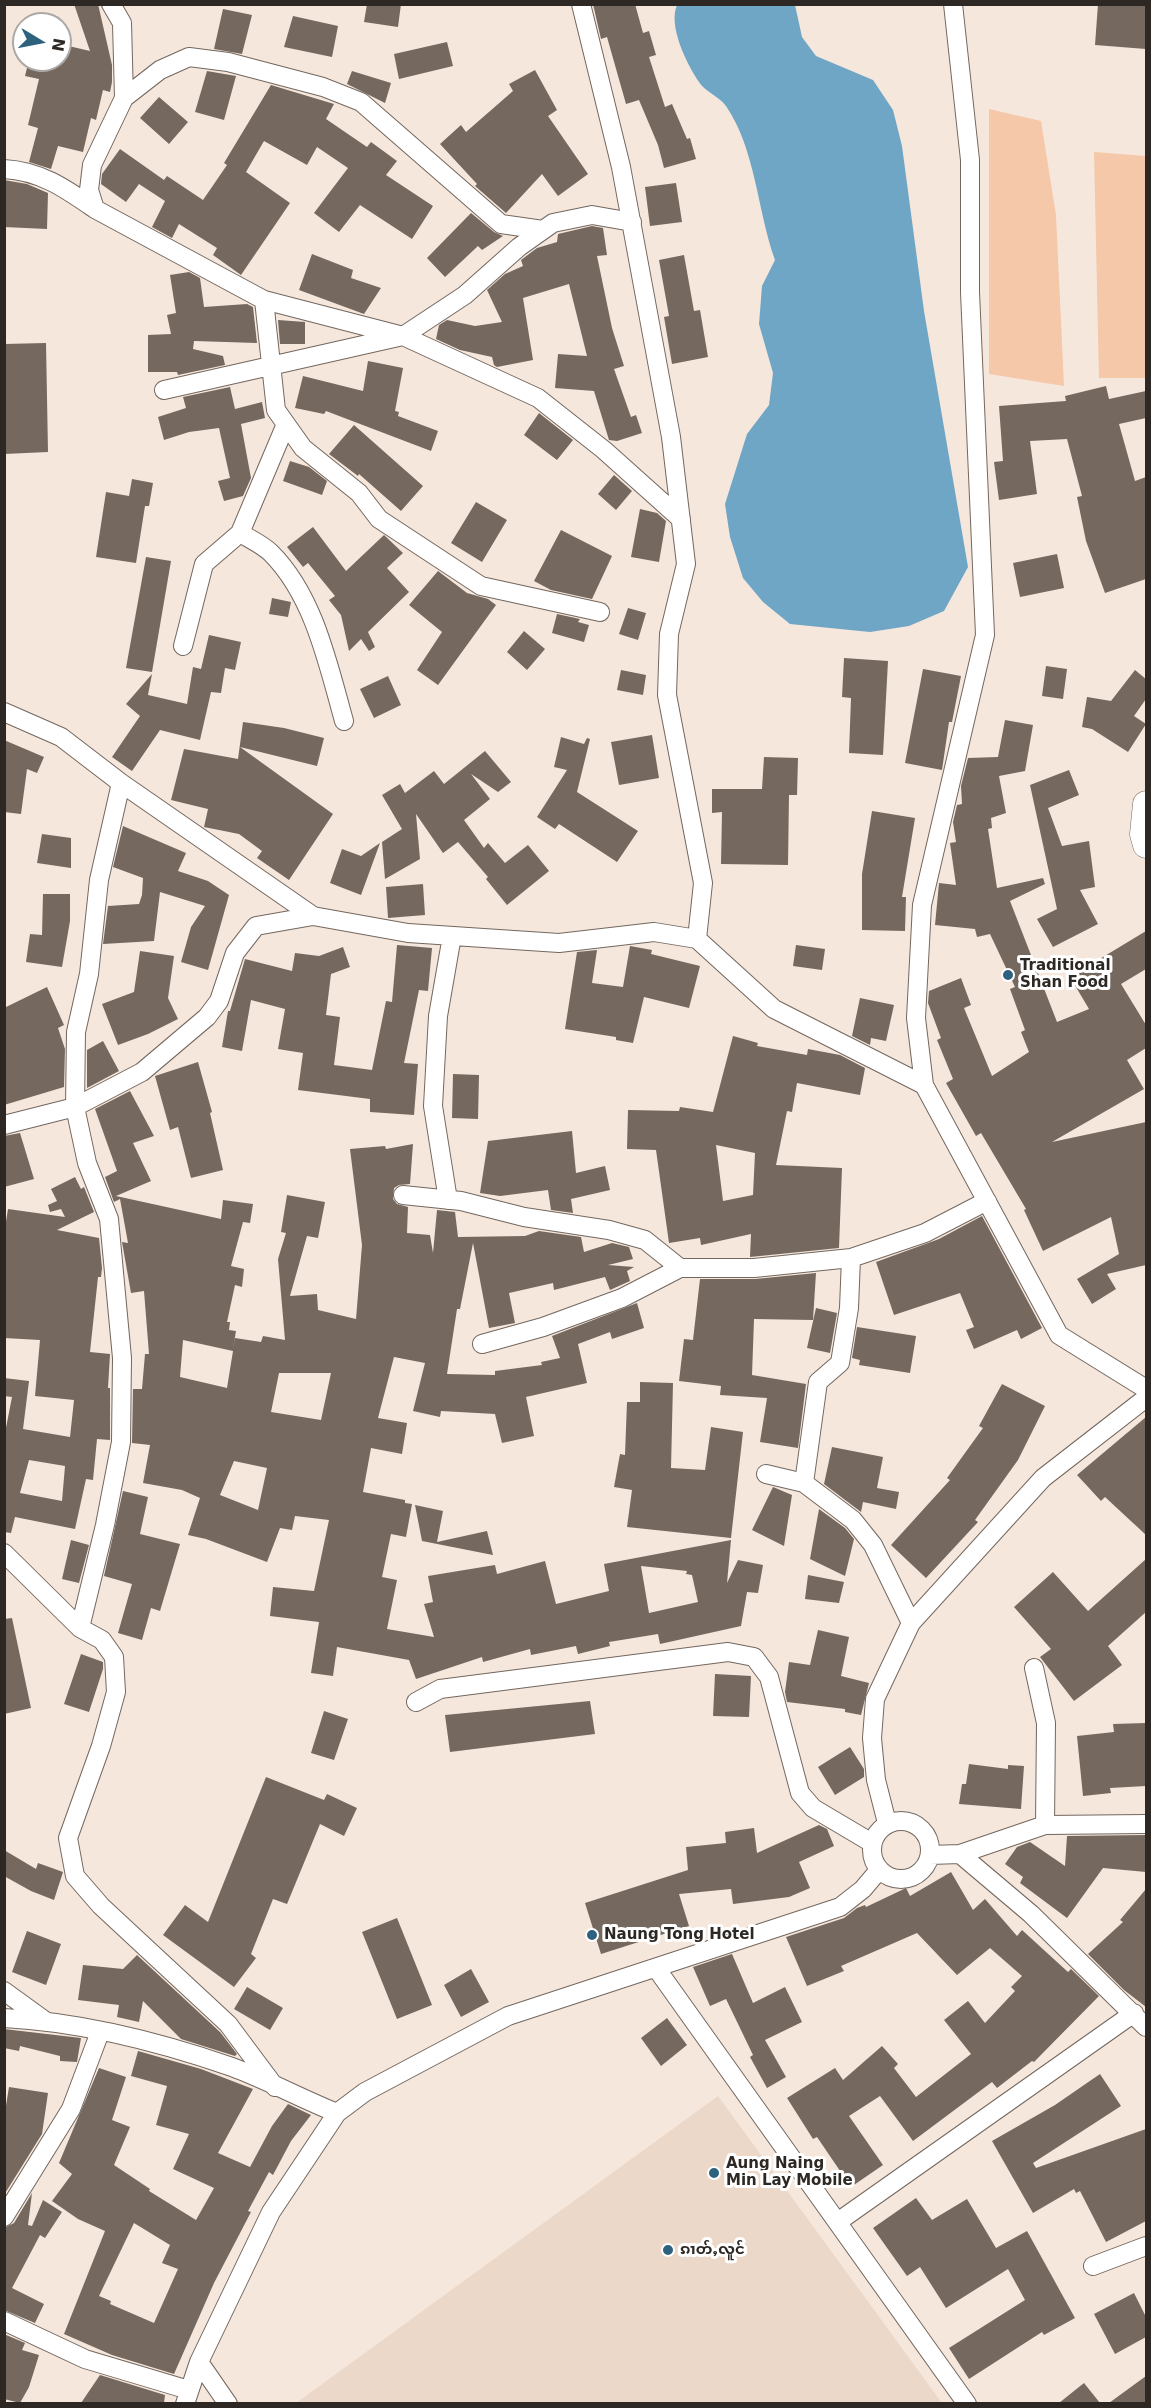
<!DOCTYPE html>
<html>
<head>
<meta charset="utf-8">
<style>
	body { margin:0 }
	#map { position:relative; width:1151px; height:2408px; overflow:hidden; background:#f6e7dd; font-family:"DejaVu Sans",sans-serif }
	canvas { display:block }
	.frame { position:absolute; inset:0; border:6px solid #2d2824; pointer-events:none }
	.north { position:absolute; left:12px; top:12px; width:60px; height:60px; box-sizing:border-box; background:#fff; border:2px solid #aba9a7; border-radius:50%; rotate:100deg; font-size:16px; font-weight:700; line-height:24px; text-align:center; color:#2d2824 }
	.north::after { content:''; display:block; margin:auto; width:21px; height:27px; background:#2d617e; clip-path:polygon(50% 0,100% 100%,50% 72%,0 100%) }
</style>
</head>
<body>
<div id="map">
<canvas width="1151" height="2408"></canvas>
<div class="frame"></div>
<div class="north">N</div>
</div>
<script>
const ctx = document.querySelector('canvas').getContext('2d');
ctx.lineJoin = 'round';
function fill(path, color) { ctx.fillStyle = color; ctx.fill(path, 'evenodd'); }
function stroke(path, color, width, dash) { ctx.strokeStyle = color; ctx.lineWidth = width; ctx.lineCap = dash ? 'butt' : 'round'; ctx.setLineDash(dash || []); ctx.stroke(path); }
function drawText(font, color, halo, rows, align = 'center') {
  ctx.font = font + ' "DejaVu Sans","Noto Sans Myanmar",sans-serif'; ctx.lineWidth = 6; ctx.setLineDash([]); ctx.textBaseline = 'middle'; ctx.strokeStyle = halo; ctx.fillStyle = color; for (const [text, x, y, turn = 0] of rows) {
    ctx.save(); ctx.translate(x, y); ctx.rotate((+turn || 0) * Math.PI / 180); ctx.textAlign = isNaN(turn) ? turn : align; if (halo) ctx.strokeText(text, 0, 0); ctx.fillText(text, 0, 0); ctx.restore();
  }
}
const built = new Path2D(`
	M718,2096L942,2403H296Z`);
const green = new Path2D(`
	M989,109L1041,121L1056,215L1064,386L989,374Z
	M1094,152L1146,156V378H1099Z`);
const water = new Path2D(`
	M677,5H795L802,37L816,56L873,80L893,110L902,146L924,311L968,567L944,611L909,626L870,632L790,624L763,602L743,578L730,537L725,504L747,434L769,405L773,373L759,324L762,286L775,260C757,210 756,150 726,106C719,96 705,92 699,82C686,63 668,25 677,5Z`);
const building = new Path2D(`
	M74,4H98L112,65V82L110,92L103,90L96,120L91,118L83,152L58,146L51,169L29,162L38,128L28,125L39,79L25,76L29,60H60V44L90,51Z
	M367,4H401L398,27L364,22Z
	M593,4H635L643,33L649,31L656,55L649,57L665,107L672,104L687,139L690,138L696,159L664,168L658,145L639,100L626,104L607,37L601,39Z
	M1098,4H1146V49L1095,45Z
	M223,9L252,15L242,54L214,49Z
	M293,16L338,26L332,57L284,47Z
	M447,42L453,66L399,79L394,54Z
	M535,70L557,110L548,116L588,174L558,196L542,174L506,213L475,186L477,184L440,144L461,125L466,132L513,91L509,84Z
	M207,71L236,76L224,120L195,112Z
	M352,71L391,83L385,103L347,84Z
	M271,85L334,104L326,119L367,147L371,142L397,161L386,175L433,206L412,239L360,205L339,232L314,213L348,168L317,147L307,165L264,141L246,172L290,203L241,275L213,255L217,248L179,224L172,238L152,227L165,201L139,184L126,202L101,184L102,174L120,149L164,180L167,176L203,200L227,165L224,163Z
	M159,97L188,122L169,144L140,118Z
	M4,180L27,184L48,193L47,229L4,227Z
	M676,183L682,222L650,226L645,187Z
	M471,213L494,232L503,236L482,250L478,246L445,277L427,258Z
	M592,226L603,228L607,255L597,256L612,328L624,366L614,369L631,417L636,415L642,433L617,441L609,440L594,391L555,388L558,354L587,356L569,284L523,298L533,360L497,367L494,365L492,357L460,350L436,339L439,325L447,320L475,326L502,322L487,290L505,274L523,266L521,260L537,248L557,242L558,234Z
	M312,254L353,270L351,278L381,288L364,314L299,290Z
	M684,255L694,311L700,310L708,357L672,364L664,317L669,316L659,260Z
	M189,272L200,278L204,307L247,304L253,307L257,343L194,341L193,349L223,356L225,365L178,375L177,372H148V335L171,334L167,315L176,313L170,275Z
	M278,320L305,322V344H280Z
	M46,343L48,452L4,454V344Z
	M368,361L403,368L395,411L399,412L398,416L438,431L431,451L326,411L324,414L295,408L303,376L363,391Z
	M1106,386L1109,399L1146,391V418L1119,424L1135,481L1146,477V579L1105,593L1086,541L1077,497L1082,496L1067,439L1030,441L1037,494L999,500L994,462L1003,461L999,406L1066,401L1065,396Z
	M230,387L235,409L262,402L265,418L241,424L251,478L243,496L224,501L218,481L230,478L219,428L189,432L164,440L158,417L186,408L183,397Z
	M539,413L573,440L557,460L524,435Z
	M354,425L423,486L401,511L359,474L358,476L329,454Z
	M290,461L309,467L327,481L322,495L283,481Z
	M614,475L632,491L616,510L598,494Z
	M132,479L153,483L149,506H145L136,563L96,557L106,492L129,496Z
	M476,502L507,520L482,562L451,543Z
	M640,509L657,513L666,521L659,562L631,557Z
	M313,527L346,571L384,535L403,553L387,568L409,592L368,632L375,647L369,651L361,639L349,651L341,615L329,600L335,596L308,563L303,567L287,547Z
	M561,530L612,556L592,599L551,590L534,581Z
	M1057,554L1064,588L1020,597L1013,563Z
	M146,557L171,561L152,672L126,668Z
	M438,571L467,593L488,599L496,605L438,685L417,670L442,632L409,605Z
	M272,598L291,602L288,617L269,614Z
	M628,608L646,613L638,640L619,634Z
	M557,614L580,619L578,622L589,625L584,642L552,633Z
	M524,631L545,649L527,670L507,652Z
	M209,635L241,642L235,670L225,668L221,693L211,692L200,740L160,730L132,771L112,757L140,716L126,704L152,674L148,695L187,704L193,667L201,669Z
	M844,658L888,661L883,755L849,753L851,698L842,697Z
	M1046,666L1067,669L1063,699L1042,696Z
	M923,669L961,676L952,722H949L942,770L905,763Z
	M621,670L646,675L643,695L617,690Z
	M1135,670L1146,679V699L1134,716L1146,724L1128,752L1092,729L1082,727L1087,697L1111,701Z
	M388,676L401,705L374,718L360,689Z
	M1005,720L1033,725L1025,771L999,776L1006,813L991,818L992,828L988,829L997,888L1043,878L1045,884L1010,901L1057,1022L1089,1009L1070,977L1146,931V969L1121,984L1146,1025V1048L1127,1060L1144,1089L1052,1142L1146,1122V1265L1107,1274L1116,1289L1092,1304L1077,1279L1119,1254L1111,1217L1043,1251L1024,1210L1026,1209L981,1133L976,1136L946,1083L953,1079L937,1040L941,1038L928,1003L929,991L961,978L971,1005L964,1008L992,1076L1029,1052L1021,1032L1025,1030L1010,989L1015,987L990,934L977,937L975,929L935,925L939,883L956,885L950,843L956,842L953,822L957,805L962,804L961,786L968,758L998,757Z
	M243,722L284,728L324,738L317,766L240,747L333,814L289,880L257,858L262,851L239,834L204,827L208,809L171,800L184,749L238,759Z
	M652,735L659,778L619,785L611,742Z
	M561,737L584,744L587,738L590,739L577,792L638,831L617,862L559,824L555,829L537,817L567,770L554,767Z
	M4,740L44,757L37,773L27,769L21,814L4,812Z
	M485,751L511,782L498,792L471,774L490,799L464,820L484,848L488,843L505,863L528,845L549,871L507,905L486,879L488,877L458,842L443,853L416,814L420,859L385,879L382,842L402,829L382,795L400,784L405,793L434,771L444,784Z
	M764,757L798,758L797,795H789L788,865L721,864L722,812L712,813V789H762Z
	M1069,770L1079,795L1048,808L1062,846L1089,841L1095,887L1080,890L1098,924L1053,947L1037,919L1057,909L1030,785Z
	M872,811L915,818L902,897H906L905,931L862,930V874Z
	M123,826L186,853L178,871L208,881L229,895L208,970L181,962L191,927L205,906L160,892L154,941L103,944L108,906L139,904L142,895L143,878L113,867Z
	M42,834L71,838V868L37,863Z
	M380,843L361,895L330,883L342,849L361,856Z
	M423,884L425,915L388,918L386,887Z
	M43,894H70V921L62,967L26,962L30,934L42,935Z
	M397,945L432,948L428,991L419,990L404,1063L418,1064L414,1115L370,1112V1099L298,1090L303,1053L278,1049L285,1009L251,1000L242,1051L222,1047L228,1011H230L245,959L292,971L295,953L319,956L343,947L350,967L331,974L326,1015L340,1017L334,1065L372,1070L386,1001L392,1002Z
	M796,945L825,949L822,970L793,966Z
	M630,946L652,950L651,954L700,966L689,1008L644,997L633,1043L616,1040V1037L565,1029L577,952L597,950L592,983L623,987Z
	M140,951L174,956L168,998L178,1019L148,1034L118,1045L102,1004L134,992Z
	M47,987L64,1025L58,1028L65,1049L64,1087L4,1105V1008Z
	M860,998L894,1005L886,1041L871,1038L870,1045L852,1036Z
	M733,1036L758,1043L757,1046L807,1055L808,1049L840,1055L865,1068L860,1095L797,1083L792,1112L787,1111L776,1165L842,1168L839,1248L750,1257L751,1234L701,1245L700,1238L669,1243L656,1150L627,1149L628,1110L679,1111L680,1107L713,1112ZM716,1145L755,1153L753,1195L723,1201Z
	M103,1041L119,1071L87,1088V1050Z
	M198,1062L212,1112L210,1113L223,1170L191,1178L178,1127L170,1130L155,1076Z
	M453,1074L479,1075L478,1119L452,1118Z
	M130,1091L154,1136L133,1143L151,1181L116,1196L221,1219L223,1200L253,1204L250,1223L243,1222L231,1266L244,1269L242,1287L235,1285L227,1322H230L229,1330L236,1331L233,1349L235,1338L261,1342L263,1336L285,1340L278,1259L286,1233L281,1232L287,1195L325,1202L318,1238L307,1236L290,1296L317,1294L318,1310L356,1319L362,1245L350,1149L385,1146L386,1149L413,1144L410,1184L399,1185L394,1188L393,1199L397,1204L408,1207L407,1233L430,1235L433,1253L437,1210L455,1212L458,1237L525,1236L539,1231L581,1237L584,1252L612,1243L629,1247L633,1259L608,1265L634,1267L627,1271L630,1281L610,1290L605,1277L554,1290L553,1283L509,1293L515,1323L489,1328L473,1243L460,1309H457L447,1374L495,1375V1371L542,1365L541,1362L560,1358L552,1336L637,1303L644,1328L612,1339L610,1332L578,1344L587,1383L526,1397L534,1436L502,1443L495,1414L441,1411L440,1417L413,1411L425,1363L394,1357L378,1418L407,1423L402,1454L371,1448L363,1492L405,1500V1503L412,1504L406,1537L391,1534L382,1577L397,1580L387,1629L434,1637L424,1604L433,1602L428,1576L495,1565L497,1574L545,1561L556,1604L609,1591L604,1564L731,1540L727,1583L738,1560L763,1565L758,1593L747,1592L741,1626L660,1644L658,1634L609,1642L610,1646L578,1654L576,1646L531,1655L530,1649L483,1662L482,1657L416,1679L409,1660L337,1647L333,1676L311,1673L319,1622L270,1616L273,1587L314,1591L329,1520L295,1516L292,1530L280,1528L267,1562L206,1539L188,1535L200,1498L182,1490L143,1483L150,1445L132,1443L133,1389H142L145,1354H149L144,1291L131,1293L122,1242L128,1243L120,1199L114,1202L105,1177L117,1171L95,1109ZM183,1340L233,1351L227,1388L180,1377ZM279,1373H331L321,1420L271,1412ZM234,1461L267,1468L258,1510L220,1495ZM641,1566L687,1571L686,1574L692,1575L698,1602L649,1613Z
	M572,1131L576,1173L605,1166L610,1190L571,1199L573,1213L551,1210L548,1190L500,1196L480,1193L488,1141Z
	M20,1133L34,1179L4,1187V1136Z
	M75,1177L81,1189L84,1187L94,1212L57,1230L99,1238L102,1268L101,1277H98L90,1352L110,1354L108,1388H110V1440L97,1439L93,1480L86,1479L75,1529L15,1517L11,1533L4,1532V1438L12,1397L4,1396V1378L29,1381L23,1429L70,1437L74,1400L35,1396L40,1340L4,1338V1234L8,1209L65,1217L61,1209L50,1212L48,1205L57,1201L51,1189ZM29,1460L65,1466L62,1501L20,1493Z
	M982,1216L1042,1328L1021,1339L1017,1330L974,1349L966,1330L974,1327L960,1293L894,1315L876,1262L939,1239Z
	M816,1273L813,1320L754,1319L752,1375L806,1384L798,1448L760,1442L767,1398L720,1395L721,1386L679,1381L684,1339L693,1340L700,1279H755Z
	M816,1308L837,1313L830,1353L807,1348Z
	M857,1327L916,1336L910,1373L859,1365L860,1360L852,1358Z
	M640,1382L673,1383L671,1468L705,1470L711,1427L743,1432L731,1538L627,1527L632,1490L614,1487L620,1454L625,1455L627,1402H640Z
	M1002,1384L1045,1406L1018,1460L975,1520L978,1522L926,1578L891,1545L950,1480L947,1478L983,1428L979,1426Z
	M1146,1417V1535L1105,1497L1101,1501L1077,1475Z
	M832,1447L883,1457L877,1488L899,1492L896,1509L863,1502L861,1512L824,1484Z
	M773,1487L792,1495L784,1546L752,1530Z
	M123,1491L148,1497L140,1534L180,1544L160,1611L151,1608L142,1640L118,1633L132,1584L104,1576Z
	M415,1505L443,1511L437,1542L487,1531L493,1555L422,1541Z
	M819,1509L845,1528L854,1539L845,1576L810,1559Z
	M71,1540L89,1545L79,1583L62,1579Z
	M1146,1559V1612L1108,1646L1122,1665L1074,1701L1040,1657L1051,1649L1014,1607L1053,1572L1088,1611Z
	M808,1575L844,1582L839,1603L805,1599Z
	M12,1618L31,1708L4,1714V1619Z
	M818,1630L849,1637L841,1676L869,1683L861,1715L845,1712V1709L787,1702L785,1692L789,1662L810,1665Z
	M81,1654L103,1662V1669L89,1712L64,1704Z
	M715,1674L751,1676L749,1717L713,1716Z
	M590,1701L595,1734L450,1752L445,1715Z
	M324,1711L348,1719L334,1760L311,1753Z
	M1146,1723V1786L1110,1788L1111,1793L1083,1796L1077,1736L1114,1732L1113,1724Z
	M850,1747L864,1769V1777L835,1795L818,1767Z
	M969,1764L1008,1769V1765L1024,1766L1021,1809L959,1804L962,1784H966Z
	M266,1777L324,1800L327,1794L357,1808L344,1836L320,1824L287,1904L273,1899L251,1954L256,1958L234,1987L163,1935L185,1905L208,1922Z
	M819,1825L827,1829L834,1846L799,1862L810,1888L789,1897L733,1904L731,1889L679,1894L689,1926L601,1954L585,1903L688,1870L686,1847L726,1843L725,1832L754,1828L757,1853Z
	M1146,1835V1872L1103,1868L1067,1918L1020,1883L1023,1877L1005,1864L1017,1847L1030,1842L1065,1866L1067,1836Z
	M4,1850L36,1869L38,1863L63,1872L54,1900L31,1891L4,1876Z
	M951,1872L973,1910L985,1899L1017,1936L1022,1930L1068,1972L1071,1969L1099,1996L1034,2062L1032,2061L997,2088L992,2082L913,2141L880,2096L849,2116L883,2165L851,2187L817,2137L813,2139L787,2098L835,2068L843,2080L882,2046L898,2064L894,2068L916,2097L971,2054L944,2020L968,2001L985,2023L1015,1991L1011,1987L1022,1976L990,1948L957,1975L917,1933L841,1966L844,1971L807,1986L786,1937L844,1918L857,1908L865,1905L866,1907L906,1888L910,1896Z
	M1146,1889V2007L1124,1990L1088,1954L1123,1922L1120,1920Z
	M397,1918L432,2005L397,2019L362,1932Z
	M27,1931L61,1944L46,1985L12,1972Z
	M732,1954L753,2003L785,1987L802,2022L765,2040L786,2077L767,2088L750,2057L753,2055L726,1999L710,2006L693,1967Z
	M137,1955L220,2032L237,2054L235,2056L181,2039L143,2001L139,2022L117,2017L119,2005L78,2000L83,1965L123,1969Z
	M471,1969L489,2002L461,2017L444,1985Z
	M247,1987L283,2008L270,2030L234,2009Z
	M667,2018L687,2045L661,2066L641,2038Z
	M4,2029L81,2038L77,2062L60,2061V2056L20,2046L19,2051L4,2048Z
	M138,2051L201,2069L253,2089L218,2153L250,2167L272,2126L288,2104L311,2115L291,2141L273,2175L269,2172L248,2211L251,2212L214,2283L174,2374L112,2355L64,2334L105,2231L78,2219L52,2201L72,2174L59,2163L99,2068L126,2077L112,2120L130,2127L114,2165L150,2189L149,2191L196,2220L214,2188L173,2169L189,2134L156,2125L167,2086L131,2076ZM134,2223L170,2245L162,2263L178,2269L154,2323L110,2304L111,2301L99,2296Z
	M1100,2074L1121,2106L1033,2163L1036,2168L1146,2129V2221L1106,2242L1080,2191L1076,2193L1074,2189L1033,2213L992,2141L1055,2105Z
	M9,2087L48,2093L42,2134L4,2195V2118Z
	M32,2193L28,2225L32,2226L43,2200L62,2212L45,2238L40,2235L12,2288L44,2304L35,2323L4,2310V2228L14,2223Z
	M916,2198L932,2220L967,2199L996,2248L1027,2231L1075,2318L1044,2335L1042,2332L969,2379L949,2348L1025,2300L1008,2269L946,2308L920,2267L907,2276L873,2228Z
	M1134,2293L1146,2317V2337L1115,2354L1094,2314Z
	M4,2334L25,2343L22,2350L39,2355L29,2387L20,2403L4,2399Z
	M100,2375L165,2395L164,2403H81Z
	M1146,2376V2403H1109Z
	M1084,2383L1100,2403H1059Z`);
const street = new Path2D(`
	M111,4L122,23L124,98
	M581,4L621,167L671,437L686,564L669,634L667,695L703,883L697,939
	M953,4L970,160V292L985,635L922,905L916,1018L924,1085L1059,1335L1146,1389
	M4,169C41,171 66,189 95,209
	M543,230L501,224L361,102L323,87L228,62L189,57L160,70L124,98L92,165L89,190L95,209L264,300L276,410L303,448L359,493L379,519L481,586L600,612
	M264,300L403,336L465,295L519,247L553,223L592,215L632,222
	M164,390L403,336L538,398L604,450L681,519
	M240,533C250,539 263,545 271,553C314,596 328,664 344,721
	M183,646L204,564L240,533L286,424
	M4,712L61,737L121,783L313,916L408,933L559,943L654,932L697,939L774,1009L924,1085
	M4,1125L75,1107L142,1072L207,1017L219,1001L235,953L256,926L313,916
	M403,1195L461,1201L524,1217L609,1230L645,1240L680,1268
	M448,1200L433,1106L438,1016L452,936
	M482,1344L543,1327L622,1298L680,1268H754L851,1258L925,1233L987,1201
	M766,1474L804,1483L818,1382L840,1363L849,1308L851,1258
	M804,1483L853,1520L873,1545L911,1623
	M4,1553L80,1628L102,1640L114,1657L116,1692L101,1746L68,1838L75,1876L101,1906L228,2024L275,2087
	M80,1628L105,1525L121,1442L122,1358L109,1219L87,1163L75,1107L76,1032L89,974L99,880L121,783
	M1034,1668L1046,1723L1045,1825
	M416,1702L440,1689L728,1652L754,1657L769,1677L800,1793L813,1808L872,1843
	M872 1850a29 29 0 1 1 58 0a29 29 0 1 1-58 0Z
	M887,1823L876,1780L872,1738L875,1699L911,1623L1043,1478L1146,1398
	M960,1854L1031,1914L1146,2027
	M930,1855L960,1854L1045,1825L1146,1824
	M656,1968L967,2404
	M4,1991L44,2020
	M4,2018C81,2022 160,2042 232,2067C267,2080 302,2099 337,2113
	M4,2217L71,2109L100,2032
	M839,2221L1134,2013
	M1093,2266L1146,2246
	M4,2321L85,2359L189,2390
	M199,2362L228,2404
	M185,2404L199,2362L271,2212L337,2113L365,2092L508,2016L840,1907L863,1889L879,1870`);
const secondary = new Path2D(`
	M1146,804L1143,834L1146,845`);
const markers = [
	[1008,975,6,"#2d617e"],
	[592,1935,6,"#2d617e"],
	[714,2173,6,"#2d617e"],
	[668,2250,6,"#2d617e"]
];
const poiNames = [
	["Traditional",1020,966],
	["Shan Food",1020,983],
	["Naung Tong Hotel",604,1935],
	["Aung Naing",726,2164],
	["Min Lay Mobile",726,2181],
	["ၵၢတ်ႇလူင်",680,2250]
];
fill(built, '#ecd8c9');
fill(green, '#f4c8a8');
fill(water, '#6fa5c5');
fill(building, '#74685f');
stroke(street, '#73675e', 20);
stroke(secondary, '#73675e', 27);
stroke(street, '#fff', 18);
stroke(secondary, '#fff', 26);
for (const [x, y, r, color] of markers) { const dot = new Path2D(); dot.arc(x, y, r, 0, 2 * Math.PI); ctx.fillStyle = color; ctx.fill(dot); stroke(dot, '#fff', 2); }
drawText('bold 15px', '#2d2824', '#fff', poiNames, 'left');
</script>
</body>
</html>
